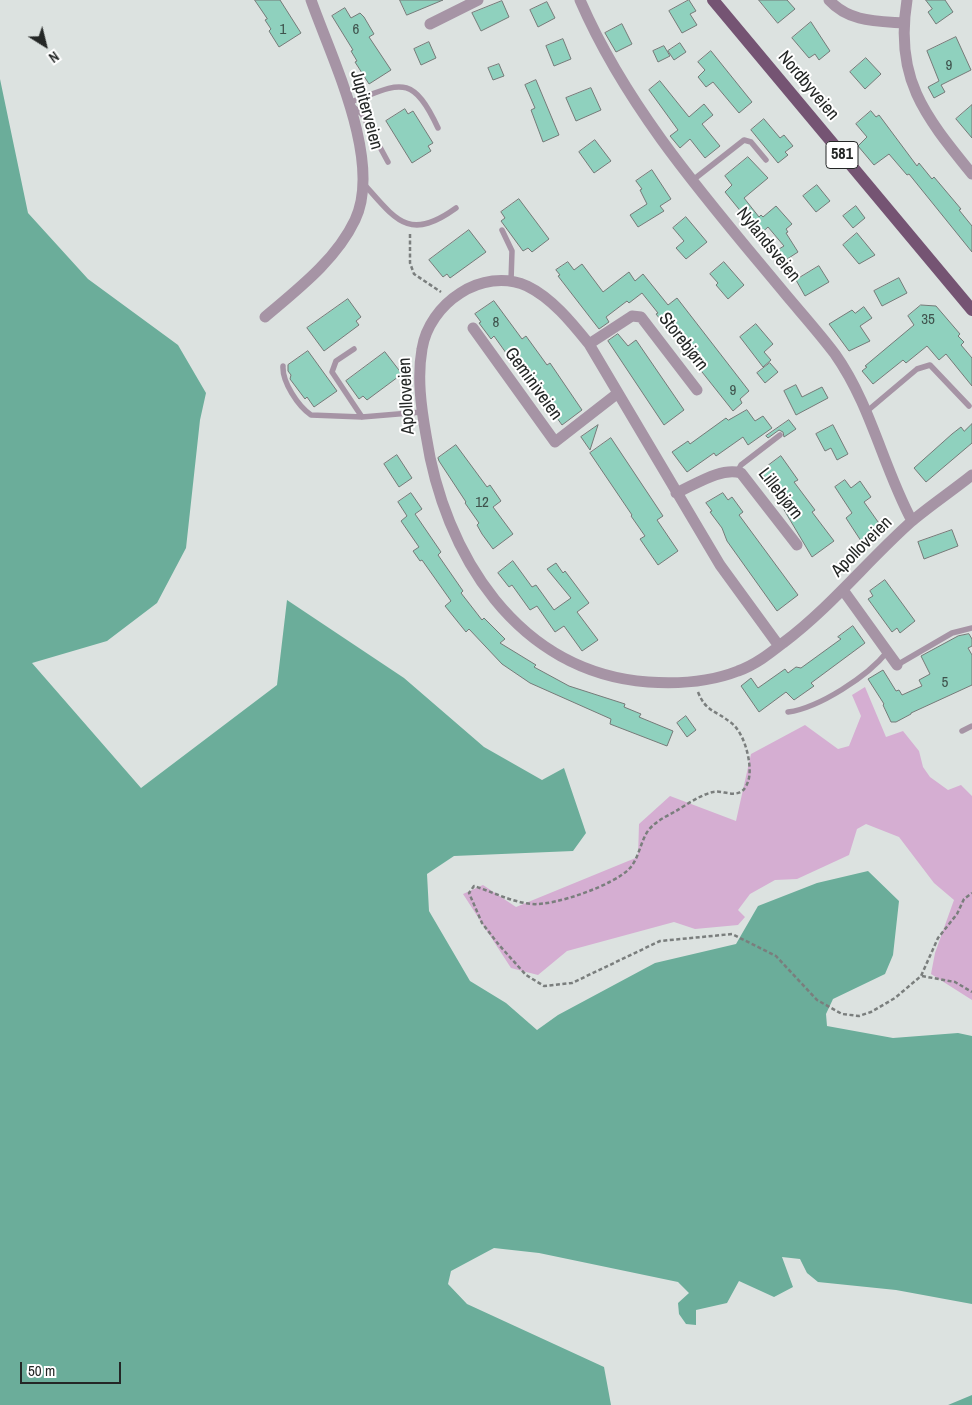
<!DOCTYPE html>
<html>
<head>
<meta charset="utf-8">
<style>
	body { margin:0 }
	#map { position:relative; width:972px; height:1405px; overflow:hidden; background:#dce2e0; font-family:"Archivo Narrow",sans-serif }
	canvas { display:block }
	.north { position:absolute; left:20px; top:20px; width:50px; height:50px; -webkit-text-stroke:4px #fff; paint-order:stroke; rotate:144deg; font-size:14px; font-weight:700; line-height:20px; text-align:center; color:#242726 }
	.north::after { content:''; display:block; margin:auto; width:18px; height:22px; background:#242726; clip-path:polygon(50% 0,100% 100%,50% 72%,0 100%) }
	.scale { position:absolute; left:20px; top:1362px; width:101px; height:22px; box-sizing:border-box; border:2px solid #242726; border-top:0; padding-left:6px; font-size:15px; line-height:18px; white-space:nowrap; color:#242726; -webkit-text-stroke:4px #fff; paint-order:stroke }
</style>
</head>
<body>
<div id="map">
<canvas width="972" height="1405"></canvas>
<div class="north">N</div>
<div class="scale">50 m</div>
</div>
<script>
const ctx = document.querySelector('canvas').getContext('2d');
ctx.lineJoin = 'round';
function fill(path, color) { ctx.fillStyle = color; ctx.fill(path, 'evenodd'); }
function stroke(path, color, width, dash) { ctx.strokeStyle = color; ctx.lineWidth = width; ctx.lineCap = dash ? 'butt' : 'round'; ctx.setLineDash(dash || []); ctx.stroke(path); }
function drawText(font, color, halo, rows, align = 'center') {
  ctx.font = font + ' "Archivo Narrow",sans-serif'; ctx.lineWidth = 4; ctx.setLineDash([]); ctx.textBaseline = 'middle'; ctx.strokeStyle = halo; ctx.fillStyle = color; for (const [text, x, y, turn = 0] of rows) {
    ctx.save(); ctx.translate(x, y); ctx.rotate((+turn || 0) * Math.PI / 180); ctx.textAlign = isNaN(turn) ? turn : align; if (halo) ctx.strokeText(text, 0, 0); ctx.fillText(text, 0, 0); ctx.restore();
  }
}
const green = new Path2D(`
	M865,687L886,737L903,731L919,751L923,767L930,777L948,790L961,785L972,796V1000L931,974L935,953L954,900L934,883L899,837L866,824L857,829L849,855L797,879L775,880L750,894L738,910L745,917L738,925L695,929L674,922L567,951L538,975L511,968L463,894L483,885L516,907L638,857L639,824L670,796L736,821L751,754L805,725L838,749L849,746L861,716L852,695Z`);
const water = new Path2D(`
	M0,79L28,213L88,279L178,345L206,393L200,420L186,548L157,603L107,641L32,663L141,788L277,685L287,600L404,678L484,747L542,780L564,768L586,833L573,851L454,856L427,874L429,911L470,981L506,1003L537,1030L558,1015L655,963L736,944L758,906L817,883L868,871L899,901L893,955L885,974L833,999L826,1014L827,1026L893,1038L958,1033L972,1036V1304L896,1290L818,1282L807,1273L800,1259L782,1257L793,1287L774,1297L739,1281L727,1303L696,1310V1325L686,1324L679,1314L678,1303L689,1293L678,1282L539,1253L494,1248L451,1271L448,1284L467,1304L604,1367L611,1405H0Z
	M972,1395V1405H948Z`);
const building = new Path2D(`
	M255,0H280L301,33L279,47L269,31L271,29L265,20L267,19Z
	M400,0H443L407,15Z
	M689,0L696,11L690,14L697,25L682,33L669,11Z
	M759,0H787L795,9L778,23Z
	M926,0H945L953,12L936,24L928,12L932,9Z
	M502,1L509,17L481,31L472,13Z
	M547,2L555,18L538,27L530,10Z
	M345,8L351,18L360,13L364,17L374,34L369,37L391,70L369,84L355,62L357,61L351,51L353,50L332,16Z
	M811,22L830,51L819,60L815,54L809,58L792,38Z
	M622,24L632,44L616,52L605,33Z
	M956,37L971,70L941,85L945,92L934,98L928,87L939,81L927,51Z
	M563,39L571,59L554,66L546,46Z
	M429,42L436,58L421,65L414,49Z
	M680,43L686,52L674,60L668,51Z
	M664,46L670,56L658,62L653,51Z
	M711,51L752,102L739,113L713,82L706,87L698,77L705,70L698,62Z
	M866,58L881,74L865,89L850,72Z
	M499,64L504,76L493,80L488,68Z
	M536,80L559,135L543,142L531,110L535,108L525,85Z
	M660,81L689,117L704,104L713,115L702,124L720,146L705,158L690,139L680,148L670,136L678,130L649,90Z
	M591,88L601,110L576,121L566,98Z
	M972,105V138L956,119Z
	M405,109L408,114L413,111L433,143L428,146L431,151L412,163L386,121Z
	M871,111L876,117L879,115L917,166L919,163L932,179L934,177L961,209L959,210L972,226V252L909,174L907,175L889,154L874,165L858,146L867,137L856,124Z
	M764,119L780,138L784,135L793,146L785,152L788,155L778,163L751,130Z
	M595,140L611,161L594,173L579,152Z
	M748,157L768,178L744,198L759,217L761,215L763,217L776,206L792,224L786,229L788,232L786,233L798,252L781,263L774,252L784,246L768,227L757,237L748,226L751,224L725,192L732,185L725,176Z
	M652,170L671,199L660,206L664,211L638,227L630,215L647,204L640,190L642,189L636,181Z
	M817,185L830,201L816,212L803,196Z
	M519,199L549,239L532,252L528,248L523,251L501,221L505,218L501,212Z
	M856,206L865,218L853,228L843,216Z
	M686,217L707,242L686,259L676,248L684,241L673,228Z
	M469,230L486,252L450,278L447,274L443,277L429,260Z
	M857,233L875,255L859,264L843,245Z
	M568,262L574,270L582,264L603,292L629,272L635,281L643,274L668,305L677,298L749,391L740,399L742,403L733,411L656,314L658,313L642,293L629,303L627,301L606,317L609,322L599,329L558,276L560,275L556,270Z
	M724,262L744,285L728,299L716,285L718,283L710,274Z
	M819,266L829,282L805,296L796,280Z
	M899,278L907,293L882,306L874,291Z
	M348,299L361,317L356,321L359,325L324,351L307,328Z
	M494,301L522,339L526,336L547,365L550,363L582,410L562,425L519,365L516,367L494,336L491,339L479,323L481,322L475,314Z
	M921,305L936,306L960,334L958,336L964,342L961,345L972,358V386L946,354L939,360L927,346L906,363L903,360L873,384L862,371L867,367L865,366L914,325L908,316Z
	M864,307L872,318L860,326L870,341L849,351L829,324L852,310L855,313Z
	M756,324L773,344L764,352L771,360L763,367L740,337Z
	M618,334L628,346L636,340L684,410L664,425L608,341Z
	M308,351L337,391L314,407L307,397L305,399L290,379L291,375L288,371V365Z
	M385,352L402,374L367,400L363,396L359,399L346,381Z
	M770,363L778,372L765,383L757,373Z
	M796,385L802,397L822,387L828,398L796,415L784,391Z
	M747,410L755,421L763,416L772,428L748,445L743,437L716,456L714,453L687,472L672,452L688,441L690,444L726,418L728,420Z
	M789,420L796,429L784,437L783,432L779,430L768,438L766,436Z
	M972,424V443L926,482L914,468L952,434L961,427L964,431Z
	M598,425L590,450L581,437Z
	M833,425L848,454L837,460L831,448L825,451L816,434Z
	M611,438L663,516L657,520L678,551L658,565L640,539L645,536L631,516L632,515L590,453Z
	M456,445L487,487L490,485L501,501L493,507L513,534L493,549L482,534L477,525L479,523L465,503L466,502L439,461L438,458Z
	M397,455L412,478L399,487L384,464Z
	M781,456L798,480L794,482L815,510L812,512L834,541L812,557L761,471Z
	M845,480L851,488L860,481L871,497L864,502L883,529L863,544L846,518L852,513L835,487Z
	M411,493L422,509L415,514L441,552L438,555L463,591L461,593L482,620L484,618L505,639L500,643L536,665L534,667L569,686L625,704L624,707L641,714L639,717L673,731L667,746L610,724L611,719L530,683L502,664L469,629L466,632L445,606L451,601L422,560L420,561L413,551L419,547L401,521L407,516L398,502Z
	M723,493L728,500L732,497L743,512L739,515L798,595L777,611L727,541L722,528L710,512L712,511L706,503Z
	M952,530L958,546L924,559L918,542Z
	M513,561L532,587L536,585L554,610L571,598L547,569L556,563L563,573L565,571L589,603L577,612L598,640L582,651L564,626L555,632L537,606L530,610L512,585L509,587L498,573Z
	M885,580L915,621L900,633L897,628L892,632L868,599L873,596L870,591Z
	M853,626L865,643L811,683L814,686L794,700L786,692L759,712L741,686L751,678L758,688L785,669L788,673L796,667L801,668L841,639L838,637Z
	M969,634L972,639V646L968,648L972,655V685L911,713V714L896,722H891L883,705L884,704L868,679L883,670L896,691L899,690L902,695L922,686L919,680L930,674L921,656L958,636Z
	M686,716L696,730L687,737L677,723Z`);
const path = new Path2D(`
	M410,234V263L414,274L441,292
	M698,692C706,712 715,710 730,722C744,731 752,762 749,778C743,804 724,789 713,792C700,795 686,805 676,811C665,817 652,823 646,834C640,845 638,859 630,868C615,885 554,906 532,904C511,902 493,892 474,886L469,893L482,923L499,945L526,975L544,986L572,983L660,941L732,934L776,956L817,1000L842,1014L859,1016L871,1012L895,998L921,976L938,938L957,914L964,899L972,893
	M922,976L955,982L972,992`);
const lane = new Path2D(`
	M348,103C398,85 411,70 438,128
	M352,106L362,114L388,162
	M693,180L744,140L751,142L766,160
	M364,184C396,220 409,242 456,208
	M502,230L512,251L511,281
	M354,349L336,361L332,372L362,417
	M283,366C282,382 298,406 311,415L362,417L422,412
	M866,412L917,369L930,365L969,406
	M737,472L741,465L780,435
	M897,665L952,633L972,628
	M788,712C819,708 868,676 887,652
	M962,731L972,726`);
const street = new Path2D(`
	M580,0C628,111 710,203 787,296C803,315 820,334 835,354C871,405 883,467 912,521
	M829,0C849,22 876,21 904,23
	M907,0C894,79 925,116 972,174
	M430,24L478,0
	M265,317C298,289 336,260 355,220C383,161 331,57 311,0
	M473,328L555,442L618,393
	M589,344L632,316L641,317L697,390
	M676,493C695,485 720,467 741,473L797,545
	M843,590L897,665
	M779,646L720,565L589,344C572,323 552,298 527,286C482,266 429,304 422,349C417,377 421,407 426,435C444,554 517,672 648,682C677,684 710,682 738,671C755,665 769,654 783,643C831,607 868,560 912,521C931,505 952,491 972,475`);
const primary = new Path2D(`
	M713,0L972,310`);
const numberNames = [
	["1",283,30],
	["6",356,30],
	["9",949,66],
	["35",928,320],
	["8",496,323],
	["9",733,391],
	["12",482,503],
	["5",945,683]
];
const shields = [
	[842,155,32]
];
const shieldNames = [
	["581",842,155]
];
const streetNames = [
	["Nordbyveien",808,86,50],
	["Jupiterveien",366,110,75],
	["Nylandsveien",768,245,51],
	["Storebjørn",683,342,52],
	["Geminiveien",533,384,54],
	["Apolloveien",407,396,-93],
	["Lillebjørn",780,494,52],
	["Apolloveien",862,547,-45]
];
fill(green, '#d5aed2');
fill(water, '#6bad9a');
fill(building, '#8fd1be');
stroke(building, '#757a78', 1);
stroke(path, '#7a7e7d', 2.5, [4, 2.5]);
stroke(lane, '#a694a5', 5.5);
stroke(street, '#a694a5', 11);
stroke(primary, '#755473', 12);
drawText('15px', '#3f524c', null, numberNames);
for (const [x, y, w] of shields) { const box = new Path2D(); box.roundRect(x - w / 2, y - 13.5, w, 27, 4); ctx.fillStyle = '#fff'; ctx.fill(box); stroke(box, '#242726', 1); }
drawText('bold 16px', '#242726', null, shieldNames);
drawText('18px', '#242726', '#fff', streetNames);
</script>
</body>
</html>
